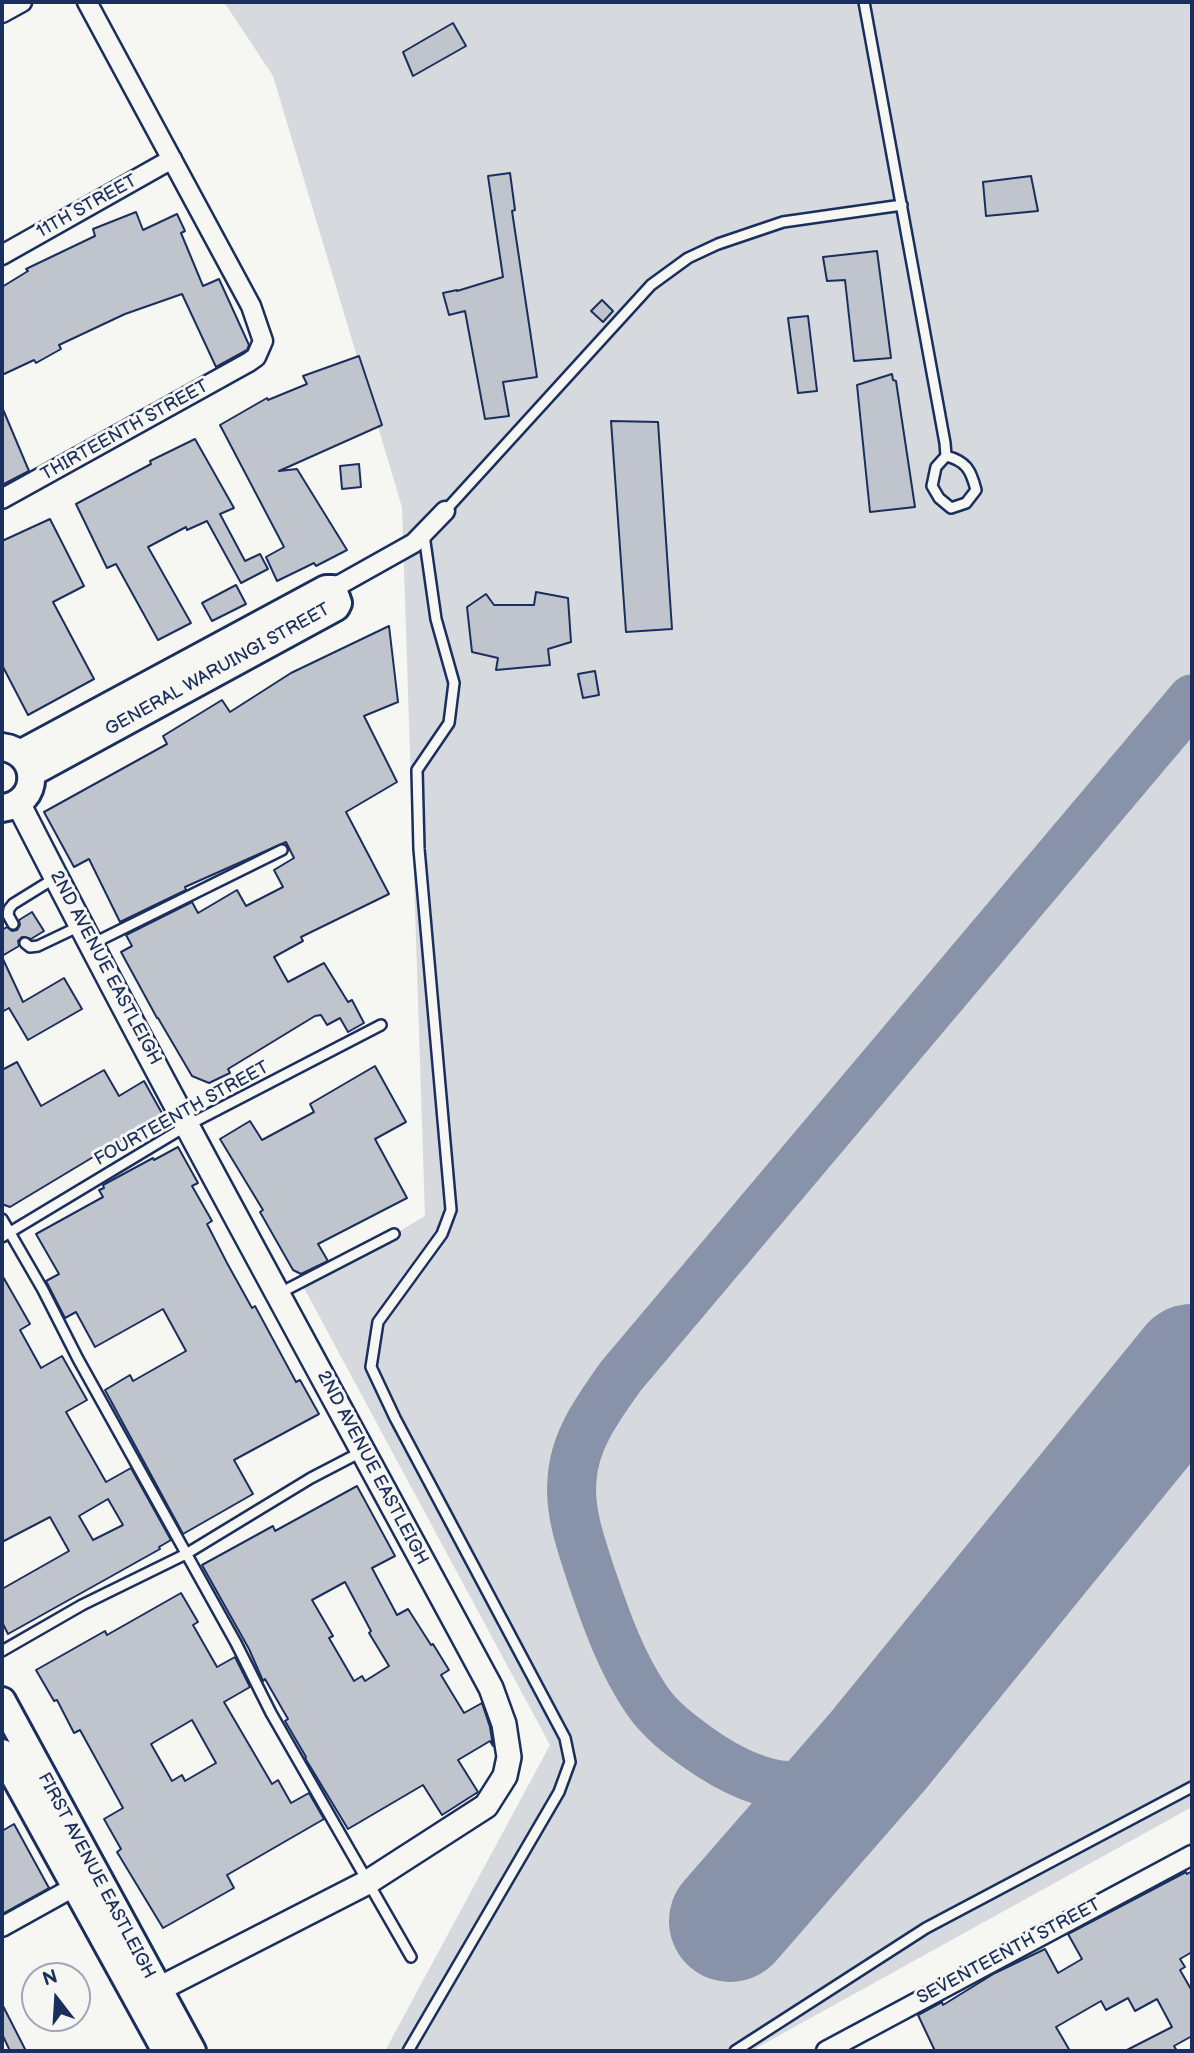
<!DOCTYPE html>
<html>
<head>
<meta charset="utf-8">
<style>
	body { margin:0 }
	#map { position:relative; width:1194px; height:2053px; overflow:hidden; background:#f6f6f2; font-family:"Balsamiq Sans",sans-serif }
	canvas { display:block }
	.frame { position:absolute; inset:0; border:4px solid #1b2f5e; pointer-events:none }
	.north { position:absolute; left:21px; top:1962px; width:70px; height:70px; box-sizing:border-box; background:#f6f6f2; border:2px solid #9ea6b7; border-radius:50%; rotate:343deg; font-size:19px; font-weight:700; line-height:28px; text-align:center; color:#1b2f5e }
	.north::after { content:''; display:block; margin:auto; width:24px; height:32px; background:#1b2f5e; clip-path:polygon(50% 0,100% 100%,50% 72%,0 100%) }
</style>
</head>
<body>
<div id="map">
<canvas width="1194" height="2053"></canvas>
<div class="frame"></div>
<div class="north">N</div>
</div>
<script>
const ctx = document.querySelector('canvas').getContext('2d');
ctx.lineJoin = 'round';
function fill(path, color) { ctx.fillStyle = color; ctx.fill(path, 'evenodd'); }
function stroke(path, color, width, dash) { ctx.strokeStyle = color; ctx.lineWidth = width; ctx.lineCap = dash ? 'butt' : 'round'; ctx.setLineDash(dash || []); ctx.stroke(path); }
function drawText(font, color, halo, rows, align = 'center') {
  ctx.font = font + ' "Balsamiq Sans",sans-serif'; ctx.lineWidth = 6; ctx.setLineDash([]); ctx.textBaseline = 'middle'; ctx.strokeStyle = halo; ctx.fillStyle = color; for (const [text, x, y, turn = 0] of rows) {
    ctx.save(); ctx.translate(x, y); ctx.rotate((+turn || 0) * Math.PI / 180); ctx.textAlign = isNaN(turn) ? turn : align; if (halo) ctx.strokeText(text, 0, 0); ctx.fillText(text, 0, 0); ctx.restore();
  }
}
const green = new Path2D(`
	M224,2H1192V1807L751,2051H385L550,1745L304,1288L425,1216L402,507L273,76Z`);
const taxiway = new Path2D(`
	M878,1751C815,1802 763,1793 700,1749C679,1734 660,1720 646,1699C621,1662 606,1619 592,1578C582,1547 569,1513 572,1480C574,1440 599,1407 621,1376L1192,699`);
const runway = new Path2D(`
	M730,1921L878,1751L1192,1365`);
const building = new Path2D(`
	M453,23L466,46L413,76L403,52Z
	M510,173L515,210L512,211L537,377L503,382L509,416L485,419L465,311L449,315L443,293L457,290V291L503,277L488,176Z
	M1031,176L1038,211L986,216L983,182Z
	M136,212L143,230L177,214L185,231L181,233L203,286L219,279L249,345L247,350L216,367L182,294L125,314L59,345L61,349L36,363L34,360L2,375V287L28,271L26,269L95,236L93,229Z
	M877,251L891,358L854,361L845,280L827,281L823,257Z
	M602,300L613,311L603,322L591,311Z
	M808,316L817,391L798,393L788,318Z
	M359,356L382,425L279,471L297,469L347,550L316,566L314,563L277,581L266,557L284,547L220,425L267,398L268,400L307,384L303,376Z
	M892,374L893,380L896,381L915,507L870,512L857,385Z
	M2,407L29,471L2,485Z
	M611,421L658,422L672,629L626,632Z
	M195,439L234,508L220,514L245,561L260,554L268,569L241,583L207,521L187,530L186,527L148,547L191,623L158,640L116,564L107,568L76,504L151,464L150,461Z
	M359,464L361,487L342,489L340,466Z
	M50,519L84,586L53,602L94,679L28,715L2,665V541Z
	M236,585L246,604L212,621L202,603Z
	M536,592L568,598L571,642L548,649L550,665L496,670L498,658L472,652L467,607L486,594L494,605H534Z
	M389,626L398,702L364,716L397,782L346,812L389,894L301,937L303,941L274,957L288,982L324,963L348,1002L352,1000L364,1023L348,1032L340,1018L327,1025L321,1015L315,1016L228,1069L230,1073L209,1083L192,1076L158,1018H157L121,952L132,946L126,935L192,902L198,913L237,890L246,906L283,887L274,870L294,858L286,842L185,887L186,890L120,922L89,859L74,867L44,812L167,744L163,736L222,700L230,712L291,673Z
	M595,671L599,695L583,698L578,674Z
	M32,912L44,931L31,939L22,937L18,941L19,946L2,956V930L7,927L12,931L17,930L20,925L19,920Z
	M2,957L23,1002L64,978L82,1009L28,1040L9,1008L2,1012Z
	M17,1062L41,1106L104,1070L119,1096L144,1081L163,1115L10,1207L2,1204V1070Z
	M375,1066L406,1122L375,1139L407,1198L318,1244L328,1261L301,1274L293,1270L260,1212L263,1210L220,1139L250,1121L262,1140L314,1112L310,1104Z
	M178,1147L198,1183L192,1186L212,1221L207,1224L227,1263L252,1308L255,1306L296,1382L300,1380L319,1414L234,1460L253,1494L183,1534L105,1390L130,1375L133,1381L186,1351L163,1309L95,1347L76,1312L65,1318L46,1281L59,1274L36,1234L103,1197L99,1190L104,1188L103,1185L153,1158L154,1160Z
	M2,1275L30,1324L20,1330L41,1368L62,1356L87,1400L66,1412L106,1482L131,1468L171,1540L159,1547L160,1549L8,1634L2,1622V1589L69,1551L50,1517L2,1542ZM108,1499L123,1525L93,1540L79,1516Z
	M357,1486L395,1556L372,1568L397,1615L408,1609L431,1645L433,1644L449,1670L441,1675L464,1713L482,1703L490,1727L493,1746L490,1741L458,1760L478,1792L442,1815L423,1785L348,1829L305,1758L306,1757L285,1721L288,1719L265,1679L263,1681L249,1649L202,1565L273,1526L275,1531ZM345,1582L371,1631L369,1633L389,1666L365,1681L362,1676L354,1681L329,1638L333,1636L312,1600Z
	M181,1593L198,1622L193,1625L217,1667L235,1657L250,1687L224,1702L272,1784L278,1780L291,1803L309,1793L324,1819L227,1875L234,1888L163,1928L117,1852L121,1849L104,1819L123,1808L80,1730L74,1733L57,1700L54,1701L36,1670L105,1631L107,1635ZM192,1720L216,1763L185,1781L182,1775L172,1781L151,1744Z
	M14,1824L49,1888L2,1914V1831Z
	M1192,1871V1952L1180,1959L1185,1967L1180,1970L1192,1991V2036L1174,2046L1177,2051H1125L1172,2027L1157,1999L1135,2011L1128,1998L1106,2010L1101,2001L1056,2027L1070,2051H935L918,2015L942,2002L943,2005L995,1973L1045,1949L1058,1973L1082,1959L1068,1934L1186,1872L1187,1874Z
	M2,2004L26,2051H10L2,2034Z`);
const service = new Path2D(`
	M864,2L945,443L946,456L936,467L932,486L939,498L951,508L966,503L976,490C971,470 966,461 946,456
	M445,511L651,285L688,258L718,244L783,222L902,205
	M13,924L8,915L9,909L13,904L55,878
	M25,943L30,947L38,946L80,926
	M92,944L282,850
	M2,1219L43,1290L78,1359L236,1643L271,1713L411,1957
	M2,1237L188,1125L381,1025
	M278,1294L394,1234
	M2,1651L82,1605L186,1554L311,1478L361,1452
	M408,2051L559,1792L570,1762L565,1738L395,1418L371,1367L378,1322L442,1234L451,1210L419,849L417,770L449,723L454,683L436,619L424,535
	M735,2051L926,1928L1192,1787`);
const minor = new Path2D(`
	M2,13L22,2
	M2,255L172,159
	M2,499L249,362L256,357L263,341L251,306L87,2
	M332,589L414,543L445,511
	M2,1927L74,1887
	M826,2051L1192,1855`);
const tertiary = new Path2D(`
	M18,803C170,1101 333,1394 491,1688L504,1724L509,1757L505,1776L486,1806L368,1882L157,1990`);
const secondary = new Path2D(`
	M2,747C41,752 41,804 2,808
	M20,754L326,589H333L338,603L336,607L31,773
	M2,1701L192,2051
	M2,1753L166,2051`);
const streetNames = [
	["11TH STREET",87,207,-29],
	["THIRTEENTH STREET",125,431,-29],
	["GENERAL WARUINGI STREET",218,670,-29],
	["2ND AVENUE EASTLEIGH",105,968,62],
	["FOURTEENTH STREET",182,1114,-29],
	["2ND AVENUE EASTLEIGH",372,1468,62],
	["FIRST AVENUE EASTLEIGH",96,1876,62],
	["SEVENTEENTH STREET",1009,1952,-28]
];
fill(green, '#d6d9dd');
stroke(taxiway, '#8892a8', 49);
stroke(runway, '#8892a8', 122);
fill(building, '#c0c4cd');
stroke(building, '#1b2f5e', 2);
stroke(service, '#1b2f5e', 14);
stroke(minor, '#1b2f5e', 23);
stroke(tertiary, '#1b2f5e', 28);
stroke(secondary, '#1b2f5e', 32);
stroke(service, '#f6f6f2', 9);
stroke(minor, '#f6f6f2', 18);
stroke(tertiary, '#f6f6f2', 23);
stroke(secondary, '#f6f6f2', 26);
drawText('18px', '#1b2f5e', '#f6f6f2', streetNames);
</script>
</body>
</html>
